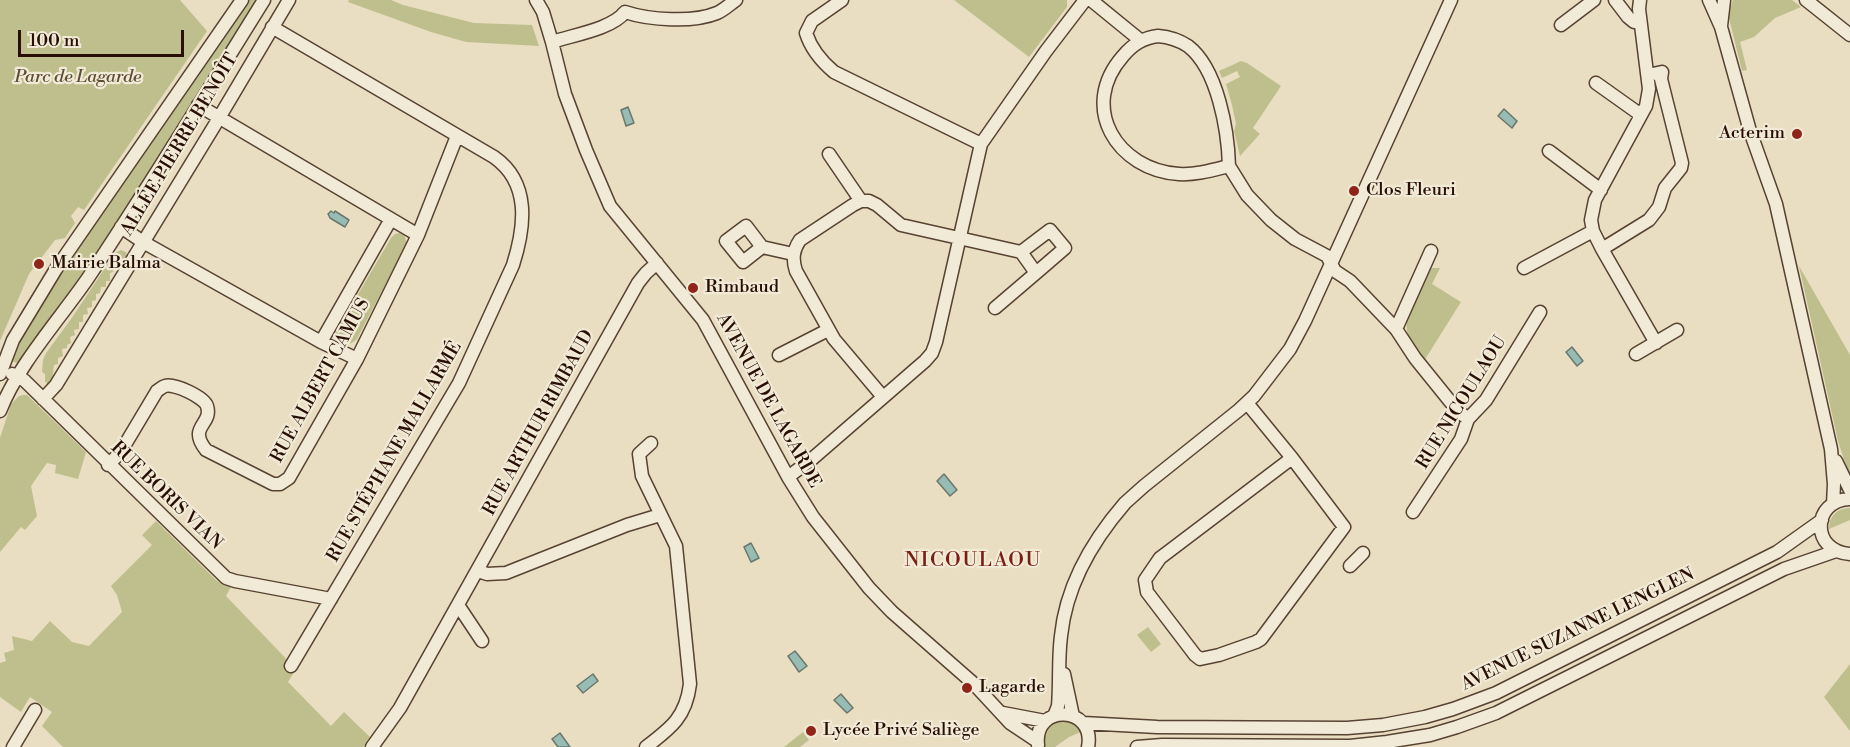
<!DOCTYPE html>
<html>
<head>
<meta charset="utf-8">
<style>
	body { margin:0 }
	#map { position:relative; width:1850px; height:747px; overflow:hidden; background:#e9dec1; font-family:"Libre Bodoni",serif }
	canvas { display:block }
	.scale { position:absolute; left:18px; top:30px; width:166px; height:27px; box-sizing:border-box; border:3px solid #280e03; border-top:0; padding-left:8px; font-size:18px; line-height:21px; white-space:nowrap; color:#280e03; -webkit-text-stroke:4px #f1ead7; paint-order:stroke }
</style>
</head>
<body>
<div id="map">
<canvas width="1850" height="747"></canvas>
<div class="scale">100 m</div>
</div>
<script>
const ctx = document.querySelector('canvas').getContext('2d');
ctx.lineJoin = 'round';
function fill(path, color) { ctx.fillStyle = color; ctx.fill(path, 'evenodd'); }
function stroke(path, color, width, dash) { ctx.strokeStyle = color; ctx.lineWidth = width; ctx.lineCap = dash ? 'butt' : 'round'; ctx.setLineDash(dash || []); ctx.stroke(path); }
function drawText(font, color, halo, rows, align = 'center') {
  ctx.font = font + ' "Libre Bodoni",serif'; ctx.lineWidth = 4.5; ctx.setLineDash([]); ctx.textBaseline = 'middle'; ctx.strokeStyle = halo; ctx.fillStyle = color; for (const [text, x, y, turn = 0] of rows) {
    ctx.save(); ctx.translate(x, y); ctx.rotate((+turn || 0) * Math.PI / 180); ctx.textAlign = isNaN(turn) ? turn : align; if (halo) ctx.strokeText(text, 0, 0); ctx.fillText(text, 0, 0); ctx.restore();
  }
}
const green = new Path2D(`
	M0,0H180L207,31L84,210L78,207L71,216L75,223L65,238L55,240L29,274L0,341Z
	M247,0H258L83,277L35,344L17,363L9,360L17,342L50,284Z
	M349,0H391L403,5L474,23L532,25L539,46L466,42L431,32L348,2Z
	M954,0H1067V7L1029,57Z
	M1733,0H1792L1801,7L1775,18L1754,37L1740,42L1747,70L1742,71L1728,14Z
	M1241,61L1247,63L1281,86L1253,128L1260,134L1240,156L1234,131L1236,124L1232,105L1226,84L1240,77L1237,71L1222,78L1219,71Z
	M399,233L404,235L407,243L357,339C348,348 337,345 336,332L391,238L395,234Z
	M121,250L126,252L127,256L115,265L113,272L110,273V281H106V287H101L100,293L96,294V300L92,301V307L87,308L88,314L83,315V322H79V329L74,330L75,335L70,337L71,343L67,345V348L62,349L63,356L58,358V364L54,365L52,383L47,384L45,381V374L42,372L43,360L46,353L71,319L115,253Z
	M1799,266L1850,355V478L1838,441Z
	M1432,268H1440L1432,284L1461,302L1424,361C1415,347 1404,336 1407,319L1428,271Z
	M23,395H27L86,452L78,479L55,473L56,465L47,463L31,486L37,516L25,530L21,527L0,552V438L11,404L19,396Z
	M1850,508V520L1829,529C1829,516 1837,508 1850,508Z
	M156,521L216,580L223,585L231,587L226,596L296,669L288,682L331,726L344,712L370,737L363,747H63L42,726L52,712L30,697L21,712L0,697V663L6,661L4,653L14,650L12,636L32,641L50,621L72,642L89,646L122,612L117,595L111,586L152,545L142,535Z
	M1148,627L1161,644L1151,652L1137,635Z
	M1850,664V731L1824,697Z
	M1060,720C1070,721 1077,723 1081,732L1069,737L1055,747H1044C1041,733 1047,725 1060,720Z
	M803,732L809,740L800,747H784Z`);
const water = new Path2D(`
	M628,107L634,123L626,126L621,110Z
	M1504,109L1517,121L1512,128L1498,116Z
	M331,211L334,213L335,211L349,220L345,227L330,218L328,214Z
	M1572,347L1583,361L1577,366L1566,352Z
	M944,474L957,490L950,496L937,481Z
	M751,543L759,558L751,562L744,547Z
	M795,651L807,666L799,672L788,656Z
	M593,674L598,681L583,693L577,686Z
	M841,694L853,708L847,713L834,700Z
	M560,733L570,747H558L552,739Z`);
const minor = new Path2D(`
	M536,0L543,12L552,42L565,94L586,150L610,206L703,320L788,477L813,517L869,588L892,612L973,683L1010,723L1037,741
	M842,0L812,21L806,33C811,49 821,61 834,72L981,144
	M1091,0L1140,40
	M1615,0L1628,17L1634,22H1640
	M1640,0L1639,9L1649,89L1646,106L1595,200L1591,220L1593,231L1602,249L1656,343
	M1709,0L1721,27L1750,131L1776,204L1831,449L1834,484L1833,504
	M1806,0L1850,35
	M1561,25L1594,0
	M1721,26L1724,0
	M272,27L494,157C531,183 525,227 513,265L459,383L291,666
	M1158,36C1169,37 1179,40 1188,46C1218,69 1228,131 1229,166C1213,170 1196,175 1179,174C1117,170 1078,107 1123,56C1133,44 1143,38 1158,36Z
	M552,42C573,35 612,29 625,12C649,20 693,23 717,13C724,10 730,4 736,0
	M1596,83L1641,115
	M198,105L418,235
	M1549,151L1601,190
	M829,154L861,201
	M1229,166L1247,195L1271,220L1295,239L1327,256L1335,271L1350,281L1396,329L1415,358L1457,410L1468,419
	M121,227L143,242L321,342L357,359
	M1050,230L1065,248L1036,273L1021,252Z
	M762,247L743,262L726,241L746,226L762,247L793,254
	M1602,249L1649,220L1659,207L1665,188L1681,168L1682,163L1661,79L1662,72L1648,75
	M1524,268L1593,231
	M995,308L1036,273
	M1396,329L1431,251
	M321,342L391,219
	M1636,354L1677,330
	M779,355L828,330
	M0,374L13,340L56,269L242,0
	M12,374L18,376L25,381L226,578L235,581L331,599
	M883,397L834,339L796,271C792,259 793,250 800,240L853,205L861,201H869L877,205L901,225L1021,252
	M43,399L56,385L213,128L289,0
	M1247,403L1292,458L1344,527L1261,639L1256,642L1219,655L1200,659L1195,655L1147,592L1145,580L1160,558L1168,552L1292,458
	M0,411C18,365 59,320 88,278C149,187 206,93 264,0
	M1836,461L1850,490
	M108,465L120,453L157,391C160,389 162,387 165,386C174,383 204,397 207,406C213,425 187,426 206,450L273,484H280L289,478L357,359L418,235L457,136
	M788,477L812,459L925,361L932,353L936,342L981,144L1046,51L1085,0
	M1850,499C1811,500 1811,552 1850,554
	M1413,512L1461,439L1468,419L1486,400L1540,312
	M1350,566L1363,553
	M478,571L487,574L506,573L627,525L660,515
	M458,605L482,641
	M1064,674L1073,716
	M1003,713L1045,721
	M1054,716L1058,706C1060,683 1058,659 1061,636C1066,586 1093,540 1125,503L1144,486L1239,410L1254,396L1290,349L1305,321L1451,0
	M1083,723L1157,727L1347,728L1383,725L1425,717L1453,709L1496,693L1777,552L1822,520
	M1038,745C1033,703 1096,705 1088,747
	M13,747L35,710
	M372,747L400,708L638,283L646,273L657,263
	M646,747C671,728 686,717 690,684L676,546L642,476L639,454L651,443
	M1137,747L1162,745L1350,746L1387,742L1430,735L1457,727L1496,713L1784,569L1836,551`);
const markers = [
	[1797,134,6,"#8f2418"],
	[1354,191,6,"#8f2418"],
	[39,264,6,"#8f2418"],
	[693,288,6,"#8f2418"],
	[967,688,6,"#8f2418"],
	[811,731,6,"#8f2418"]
];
const parkNames = [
	["Parc de Lagarde",78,78]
];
const poiNames = [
	["Acterim",1785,134,"right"],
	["Clos Fleuri",1366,191],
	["Mairie Balma",51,264],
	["Rimbaud",705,288],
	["Lagarde",979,688],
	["Lycée Privé Saliège",823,731]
];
const streetNames = [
	["ALLÉE PIERRE BENOÎT",180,145,-59],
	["RUE ALBERT CAMUS",321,381,-61],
	["AVENUE DE LAGARDE",768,401,61],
	["RUE NICOULAOU",1462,403,-58],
	["RUE ARTHUR RIMBAUD",539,423,-61],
	["RUE STÉPHANE MALLARMÉ",395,452,-60],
	["RUE BORIS VIAN",166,496,44],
	["AVENUE SUZANNE LENGLEN",1578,630,-26]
];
const neighbourhoodNames = [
	["NICOULAOU",973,561]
];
fill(green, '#bfbf8d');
fill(water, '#97bcb3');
stroke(water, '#6b766d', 1.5);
stroke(minor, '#584232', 15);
stroke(minor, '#f1ead7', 12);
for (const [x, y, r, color] of markers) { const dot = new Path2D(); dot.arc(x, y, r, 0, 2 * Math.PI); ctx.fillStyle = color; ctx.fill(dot); stroke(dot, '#f1ead7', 2); }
drawText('italic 18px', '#5d4c33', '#f1ead7', parkNames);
drawText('18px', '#280e03', '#f1ead7', poiNames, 'left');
drawText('18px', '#280e03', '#f1ead7', streetNames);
ctx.letterSpacing = '1.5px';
drawText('20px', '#7a1f14', '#f1ead7', neighbourhoodNames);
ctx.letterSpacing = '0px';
</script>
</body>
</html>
